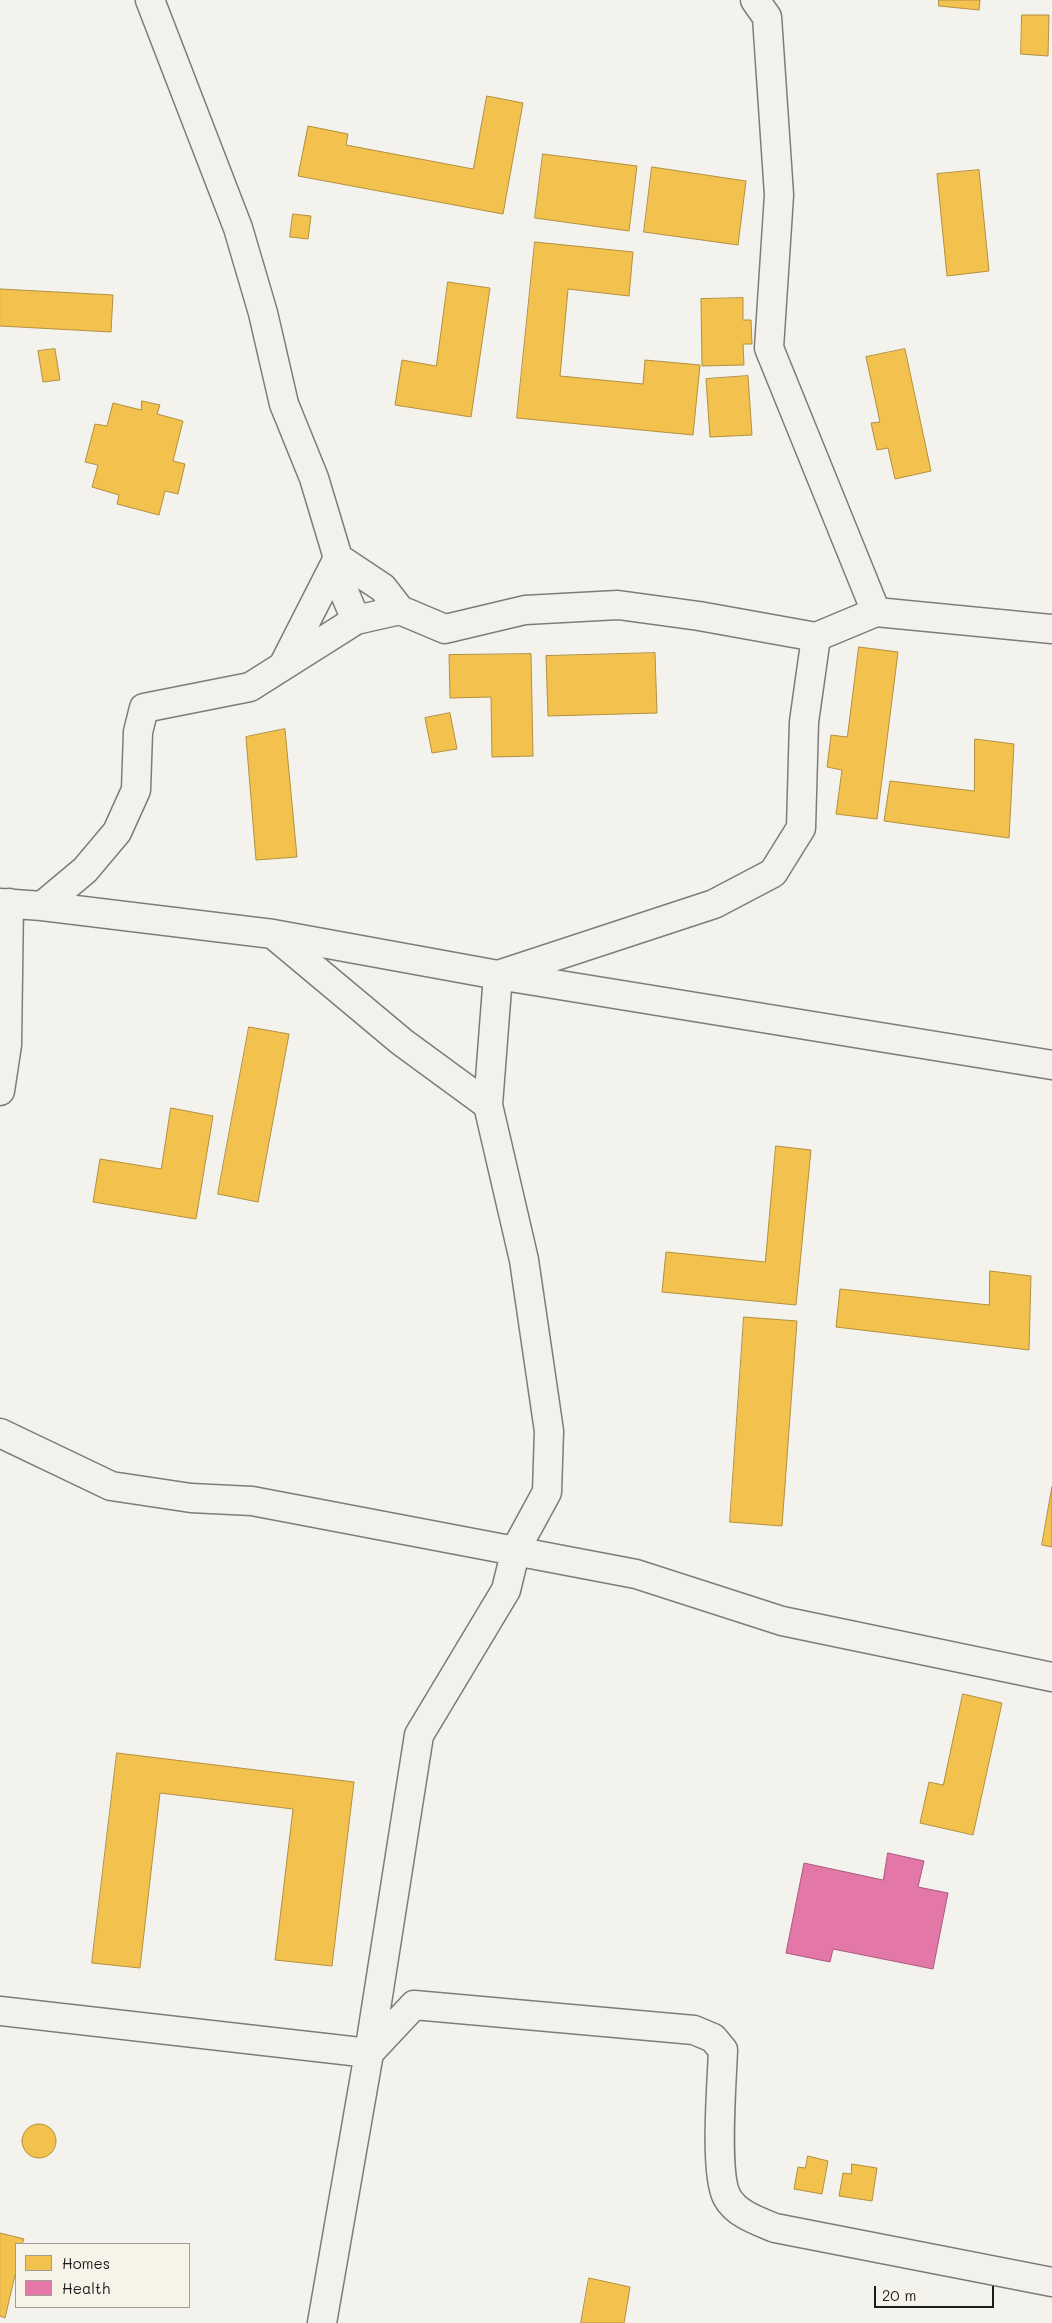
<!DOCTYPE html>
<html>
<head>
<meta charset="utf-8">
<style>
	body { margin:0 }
	#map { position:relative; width:1052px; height:2323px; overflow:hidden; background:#f4f2ec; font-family:Mali,sans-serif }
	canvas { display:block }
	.legend { position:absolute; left:15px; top:2243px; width:175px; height:65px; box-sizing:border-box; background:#f7f3e8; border:1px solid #9f9d96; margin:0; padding:6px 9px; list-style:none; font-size:15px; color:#1c1c1c }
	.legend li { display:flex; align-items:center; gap:10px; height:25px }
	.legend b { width:25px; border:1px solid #9f9d96 }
	.scale { position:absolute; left:874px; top:2286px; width:120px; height:22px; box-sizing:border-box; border:2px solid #1c1c1c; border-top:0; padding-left:6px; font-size:15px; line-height:18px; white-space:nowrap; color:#1c1c1c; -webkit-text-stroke:4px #f7f3e8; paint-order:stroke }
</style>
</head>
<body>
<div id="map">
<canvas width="1052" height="2323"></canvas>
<ul class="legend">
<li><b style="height:14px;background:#f2c14e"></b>Homes</li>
<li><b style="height:14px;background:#e377a8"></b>Health</li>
</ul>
<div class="scale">20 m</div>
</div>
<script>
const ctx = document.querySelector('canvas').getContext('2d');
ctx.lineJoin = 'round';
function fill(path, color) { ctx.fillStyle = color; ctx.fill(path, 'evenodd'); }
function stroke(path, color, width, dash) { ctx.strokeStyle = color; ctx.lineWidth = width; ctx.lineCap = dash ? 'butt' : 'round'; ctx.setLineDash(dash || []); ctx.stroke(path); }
const homes = new Path2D(`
	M939,0H980L979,10L939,6Z
	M1022,15H1049L1048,56L1021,54Z
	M487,96L523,103L503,214L298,176L308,126L348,134L346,145L473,169Z
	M543,154L637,166L629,231L535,218Z
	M652,167L746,181L738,245L644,232Z
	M979,170L989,271L947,276L937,174Z
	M293,214L311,216L308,239L290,237Z
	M535,242L633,252L629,296L568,289L560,376L643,384L645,360L700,365L693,435L517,418Z
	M448,282L490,288L471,417L395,405L402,360L436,366Z
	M0,289L113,295L111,332L0,326Z
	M743,298V320H751L752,344H743L744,365L702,366L701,299Z
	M55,349L60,380L43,382L38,351Z
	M905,349L931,471L895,479L888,448L877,450L871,423L880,422L866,357Z
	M748,376L752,435L710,437L706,379Z
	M142,401L160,405L157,414L183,421L173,461L185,464L178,494L165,491L159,515L117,504L119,495L92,487L98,465L85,462L95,424L107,426L113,403L141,410Z
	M859,647L898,652L877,819L836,814L842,770L827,767L831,735L847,737Z
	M655,653L657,713L548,716L546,656Z
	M531,654L533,756L492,757L491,697L450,698L449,655Z
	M450,713L457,749L432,753L425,718Z
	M285,729L297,857L256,860L246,737Z
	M975,739L1014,744L1009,838L884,821L890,781L974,791Z
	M249,1027L289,1034L258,1202L218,1194Z
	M171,1108L213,1116L196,1219L93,1202L100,1159L161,1169Z
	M776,1146L811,1150L796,1305L662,1292L666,1252L765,1262Z
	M990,1271L1031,1276L1029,1350L836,1327L840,1289L989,1305Z
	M744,1317L797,1321L782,1526L730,1522Z
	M1052,1487V1547L1042,1545Z
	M963,1694L1002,1703L973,1835L920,1823L929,1782L943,1785Z
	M117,1753L354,1782L332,1966L275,1960L293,1809L160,1793L140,1968L92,1963Z
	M22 2141a17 17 0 1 1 34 0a17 17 0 1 1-34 0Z
	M808,2156L828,2161L822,2194L794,2189L798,2167L805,2168Z
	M852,2164L877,2168L872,2201L839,2196L843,2173L851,2174Z
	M0,2233L24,2239L22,2244H16V2271L5,2318L0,2316Z
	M589,2278L630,2287L624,2323H581Z`);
const health = new Path2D(`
	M888,1853L924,1861L918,1887L948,1893L933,1969L833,1949L830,1962L786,1953L804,1863L883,1880Z`);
const minor = new Path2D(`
	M150,0L238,228L263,313L284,404L314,478L338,558L383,588L400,610
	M755,0L767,17L779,195L769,348L876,612
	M338,558L345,594L356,620
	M283,666L338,558
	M0,903L42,906L273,934L498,975L1052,1065
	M42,906L85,870L117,832L136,790L138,732L144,708L250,687L356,620L400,610L445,629L525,610L618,605L699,616L816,637L876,612L1052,629
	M274,935L402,1042L488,1105
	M0,1091L7,1045L9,903
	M0,1433L111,1486L191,1498L252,1501L636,1574L782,1621L1052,1677
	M0,2011L369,2053L414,2005L694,2030L713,2038L723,2050C722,2081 714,2173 727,2197C736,2214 758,2221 775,2228L1052,2282
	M322,2323L369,2053L419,1735L506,1590L516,1549L547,1492L549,1431L524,1260L488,1105L498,975L714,904L773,873L801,828L804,722L816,637`);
fill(homes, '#f2c14e');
stroke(homes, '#b2903f', 1);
fill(health, '#e377a8');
stroke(health, '#a75c7e', 1);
stroke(minor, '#7d7c7a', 31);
stroke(minor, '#f2f1ed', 28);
</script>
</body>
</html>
